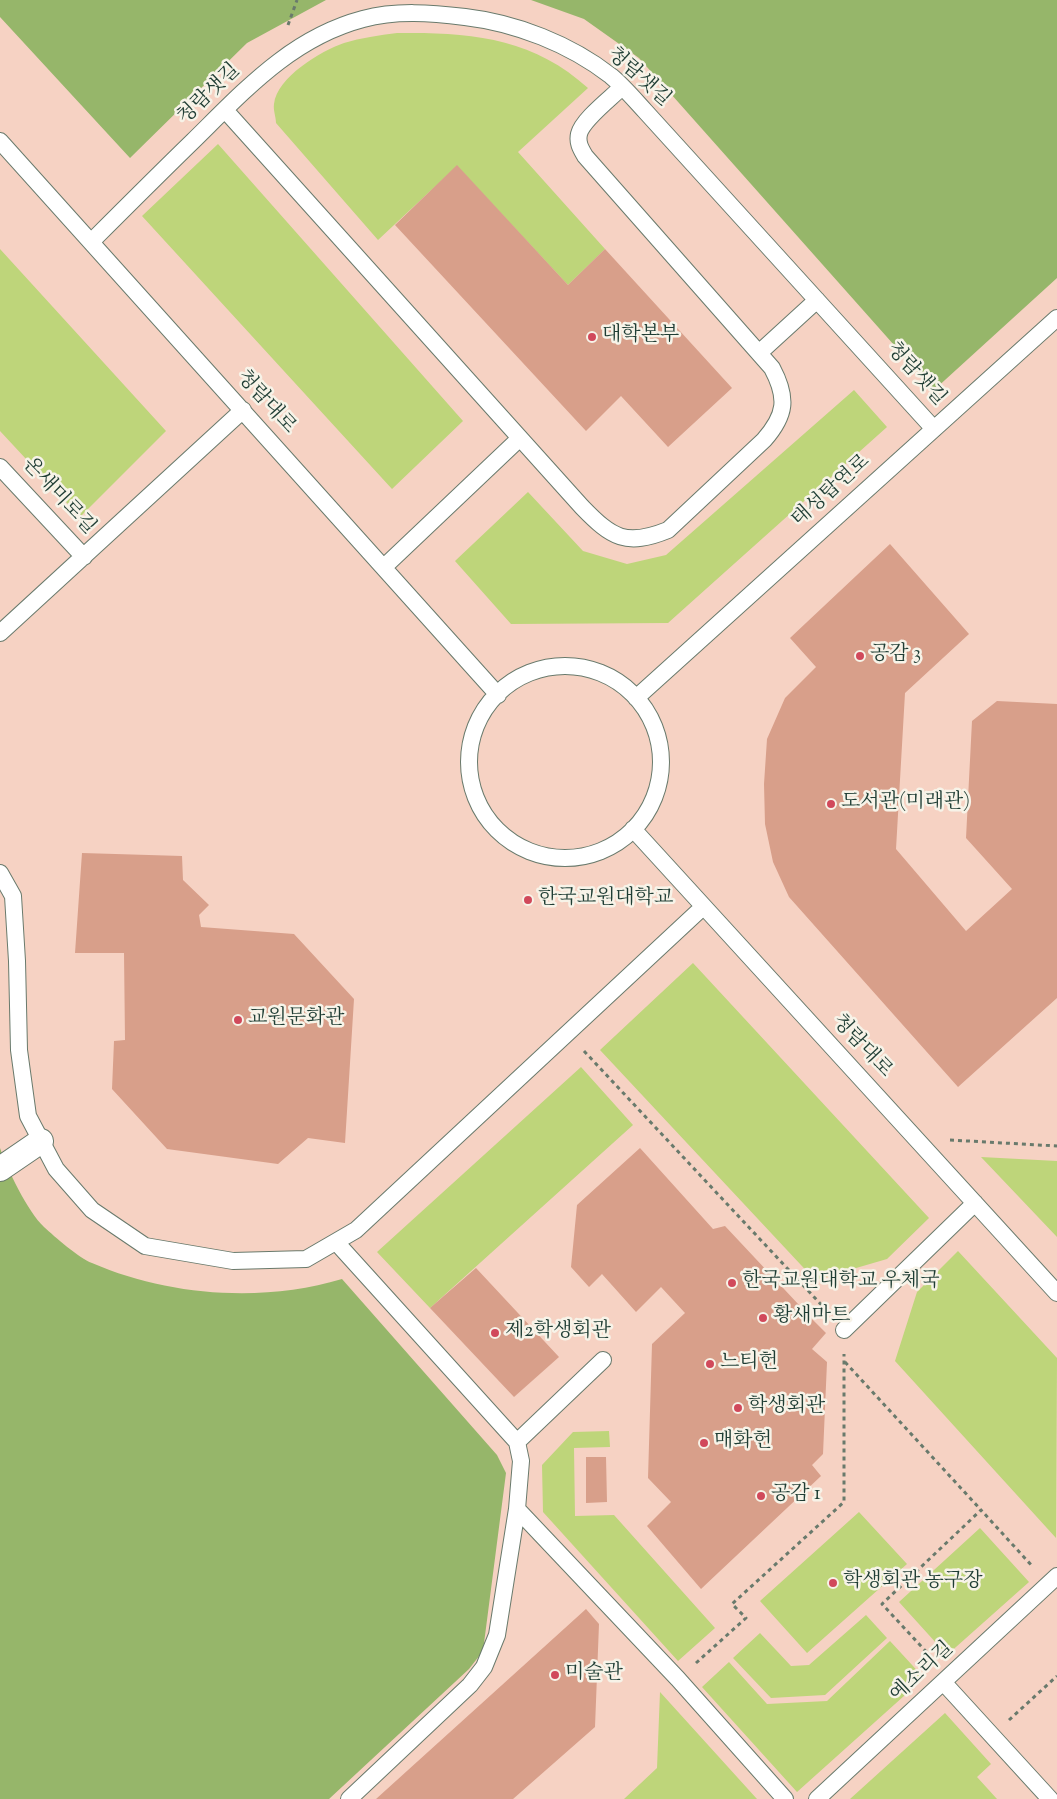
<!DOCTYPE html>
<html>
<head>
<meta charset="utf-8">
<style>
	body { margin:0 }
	canvas { display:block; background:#f2ead5 }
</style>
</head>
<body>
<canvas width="1057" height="1799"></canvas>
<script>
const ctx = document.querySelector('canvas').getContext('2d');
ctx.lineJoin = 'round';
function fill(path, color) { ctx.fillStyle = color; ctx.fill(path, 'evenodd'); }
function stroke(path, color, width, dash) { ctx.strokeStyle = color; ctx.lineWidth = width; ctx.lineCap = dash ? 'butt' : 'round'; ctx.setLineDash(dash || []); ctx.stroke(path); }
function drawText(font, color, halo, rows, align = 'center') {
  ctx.font = font + ' "Sorts Mill Goudy","Noto Serif KR",serif'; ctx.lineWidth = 5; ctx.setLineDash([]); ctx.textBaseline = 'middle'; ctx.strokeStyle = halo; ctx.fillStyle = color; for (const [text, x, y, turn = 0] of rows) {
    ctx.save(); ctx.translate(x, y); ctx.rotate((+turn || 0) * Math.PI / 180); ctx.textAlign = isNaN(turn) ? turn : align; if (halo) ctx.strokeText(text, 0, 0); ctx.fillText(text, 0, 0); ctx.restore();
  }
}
const built = new Path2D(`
	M0,0H1057V1799H0Z`);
const green = new Path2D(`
	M397,33C469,32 532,37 588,88L518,152L605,249L568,285L457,166L378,240L276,123C276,117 273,110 274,104C277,77 321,51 344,43C361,38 379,35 397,33Z
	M218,144L463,421L392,489L142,216Z
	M0,249L166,431L80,517L0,431Z
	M854,390L887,427L668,623L511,624L455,561L528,492L583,551L627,564L666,555Z
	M693,963L929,1218L887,1259L815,1280L600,1050Z
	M581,1067L633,1125L430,1308L377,1252Z
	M981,1157L1057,1161V1237Z
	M958,1251L1057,1358L1056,1538L895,1361L917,1292Z
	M609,1431L610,1447L574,1448L575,1516L614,1515L715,1628L678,1661L543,1512L542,1465L573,1432Z
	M859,1512L907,1564L807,1653L760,1601Z
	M980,1528L1029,1582L947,1655L899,1602Z
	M866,1615L887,1638L825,1695L771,1698L733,1658L760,1633L791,1666L809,1665Z
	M890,1641L924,1678L797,1792L702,1687L729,1662L767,1704L827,1701Z
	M660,1692L757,1799H624L657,1768Z
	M945,1713L991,1764L977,1777L997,1799H850Z`);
const forest = new Path2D(`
	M0,0H326L247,43L130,158L0,17Z
	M531,0H1057V278L934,390L639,58L584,19Z
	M0,1148C7,1169 28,1212 44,1227C55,1237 79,1258 92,1263C168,1296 263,1303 342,1279L497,1455L506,1473L483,1651L469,1669L329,1799H0Z`);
const building = new Path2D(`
	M457,165L568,285L605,249L732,388L668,447L621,396L586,431L395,225Z
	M890,544L969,634L905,693L896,849L966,931L1012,889L966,838L972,721L997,701L1057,704V998L958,1087L789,897L773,862L765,824L764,784L767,739L785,698L816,667L790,638Z
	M82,853L182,856L183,880L209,905L199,915L201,927L294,934L354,999L345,1143L308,1138L278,1164L167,1149L112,1089L114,1041L125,1040L124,953H75Z
	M640,1148L713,1229L725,1226L799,1305L797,1313L805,1322L811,1318L826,1333L812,1349L827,1362L823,1454L812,1465L821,1476L701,1589L647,1526L671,1502L648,1478L652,1344L685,1313L661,1287L636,1312L602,1274L589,1287L571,1267L577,1205Z
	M476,1268L559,1357L514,1397L430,1308Z
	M586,1457H606L607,1502L586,1503Z
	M586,1609L599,1624L595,1727L513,1799H376Z`);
const path = new Path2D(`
	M288,25L297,0
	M584,1051L829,1313
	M950,1140L1057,1146
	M845,1362L981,1510
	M932,1658L882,1604L981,1510L1033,1567
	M696,1663L746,1618L732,1604L844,1502V1354
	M1009,1720L1057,1676`);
const service = new Path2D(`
	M225,110L582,507C612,538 626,547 668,530L764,440C786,415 788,398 772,368L585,156C581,149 577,143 579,134C582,120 611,98 622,87
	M0,141L498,695
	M91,242C125,208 159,174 193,141C244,91 291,38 363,19C396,10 432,13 465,17C516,23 570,44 611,76C623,86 634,99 645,111L934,429
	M759,353L817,300
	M0,467L84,557
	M384,567L520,438
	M0,633L243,410
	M469 762a96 96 0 1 1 192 0a96 96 0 1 1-192 0Z
	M636,698L1057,318
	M633,829L1057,1293
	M0,873L13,896L17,961L19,1050L28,1116L56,1169L92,1210L145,1246L233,1261L306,1259L356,1230L703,907
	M336,1242L517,1442L521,1461L517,1509L497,1635L484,1667L470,1685L349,1799
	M844,1330L975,1203
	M517,1442L603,1360
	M517,1509L678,1679L785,1799
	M944,1683L1050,1799
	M817,1799L1057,1576`);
const pedestrian = new Path2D(`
	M0,1169L41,1141`);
const markers = [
	[592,337,5,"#d1495b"],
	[860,656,5,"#d1495b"],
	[831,804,5,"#d1495b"],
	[528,900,5,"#d1495b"],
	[238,1020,5,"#d1495b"],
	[732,1283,5,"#d1495b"],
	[763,1318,5,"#d1495b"],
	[495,1333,5,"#d1495b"],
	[710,1364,5,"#d1495b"],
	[738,1408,5,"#d1495b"],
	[704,1443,5,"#d1495b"],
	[761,1496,5,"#d1495b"],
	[833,1583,5,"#d1495b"],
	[555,1675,5,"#d1495b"]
];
const streetNames = [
	["청람샛길",638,78,42],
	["청람샛길",210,95,-44],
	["청람샛길",915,375,48],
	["청람대로",265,403,48],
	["태성탑연로",832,492,-42],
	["온새미로길",58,497,47],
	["청람대로",861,1047,47],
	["예소리길",923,1673,-43]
];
const poiNames = [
	["대학본부",602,337],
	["공감 3",870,656],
	["도서관(미래관)",841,804],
	["한국교원대학교",538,900],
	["교원문화관",248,1020],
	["한국교원대학교 우체국",742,1283],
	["황새마트",773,1318],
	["제2학생회관",505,1333],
	["느티헌",720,1364],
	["학생회관",748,1408],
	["매화헌",714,1443],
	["공감 1",771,1496],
	["학생회관 농구장",843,1583],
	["미술관",565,1675]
];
fill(built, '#f6d2c3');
fill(green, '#bed57a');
fill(forest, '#96b66a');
fill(building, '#d89f8a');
stroke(service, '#697a6c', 18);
stroke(pedestrian, '#697a6c', 26);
stroke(path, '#697a6c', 3, [4, 4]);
stroke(service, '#fff', 16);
stroke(pedestrian, '#fff', 24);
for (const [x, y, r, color] of markers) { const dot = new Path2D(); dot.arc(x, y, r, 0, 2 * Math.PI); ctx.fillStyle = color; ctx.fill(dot); stroke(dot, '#f7f3e8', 2); }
drawText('20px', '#1f3d34', '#f7f3e8', streetNames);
drawText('20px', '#1f3d34', '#f7f3e8', poiNames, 'left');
</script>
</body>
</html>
